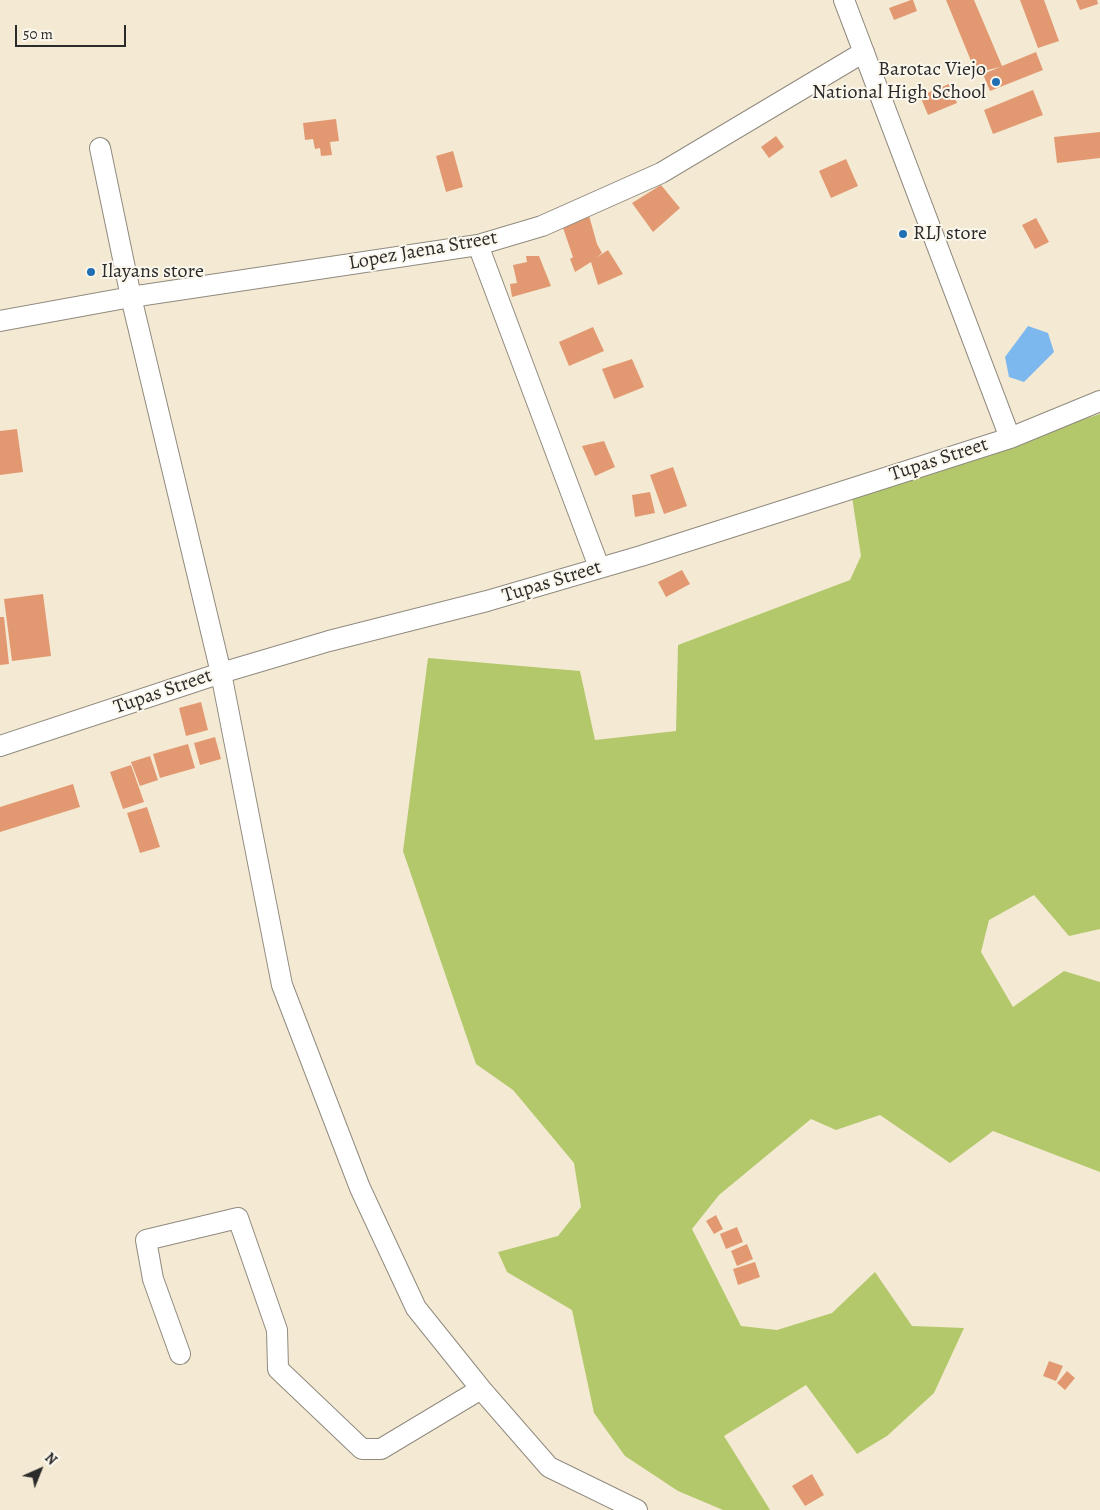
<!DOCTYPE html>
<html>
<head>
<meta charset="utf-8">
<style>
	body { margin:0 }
	#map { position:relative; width:1100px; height:1510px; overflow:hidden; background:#f4ead3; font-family:Alegreya,serif }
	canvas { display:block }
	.north { position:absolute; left:15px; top:1445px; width:50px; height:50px; -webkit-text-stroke:4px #fbf7ec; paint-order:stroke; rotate:44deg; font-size:14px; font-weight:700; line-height:20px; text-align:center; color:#2b2b2b }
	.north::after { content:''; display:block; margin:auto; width:18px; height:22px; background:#2b2b2b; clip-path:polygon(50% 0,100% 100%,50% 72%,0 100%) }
	.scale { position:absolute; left:15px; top:25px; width:111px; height:22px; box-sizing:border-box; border:2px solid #2b2b2b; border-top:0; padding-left:6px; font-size:15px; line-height:18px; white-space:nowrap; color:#2b2b2b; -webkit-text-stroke:4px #fbf7ec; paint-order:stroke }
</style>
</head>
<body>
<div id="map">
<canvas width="1100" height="1510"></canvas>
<div class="north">N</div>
<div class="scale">50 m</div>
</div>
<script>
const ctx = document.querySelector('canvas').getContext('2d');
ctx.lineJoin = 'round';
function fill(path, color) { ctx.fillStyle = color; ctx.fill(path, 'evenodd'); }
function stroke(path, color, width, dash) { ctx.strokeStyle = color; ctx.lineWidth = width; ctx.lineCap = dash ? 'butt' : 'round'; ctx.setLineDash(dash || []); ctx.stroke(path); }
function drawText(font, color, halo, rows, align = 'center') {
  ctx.font = font + ' Alegreya,serif'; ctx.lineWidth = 4; ctx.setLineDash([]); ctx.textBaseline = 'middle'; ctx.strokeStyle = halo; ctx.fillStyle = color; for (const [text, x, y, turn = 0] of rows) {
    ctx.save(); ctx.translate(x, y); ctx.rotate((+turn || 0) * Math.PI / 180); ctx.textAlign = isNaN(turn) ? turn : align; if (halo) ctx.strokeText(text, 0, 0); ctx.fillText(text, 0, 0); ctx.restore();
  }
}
const green = new Path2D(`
	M1100,414V929L1069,936L1034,895L989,920L981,952L1013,1007L1064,971L1100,982V1172L993,1131L950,1163L880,1115L836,1130L811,1119L719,1195L692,1229L741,1326L777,1330L832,1313L875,1272L912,1326L964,1328L934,1393L887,1436L857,1454L806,1385L724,1436L770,1510H723L678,1491L625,1456L594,1413L572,1310L507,1272L498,1252L558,1236L581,1207L574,1163L513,1090L476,1064L403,851L428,658L580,671L595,740L676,731L678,645L850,580L861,556L852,497Z`);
const water = new Path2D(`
	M1028,326L1048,333L1054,352L1024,382L1009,377L1005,357Z`);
const building = new Path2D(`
	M911,0H913L917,11L894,20L889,8Z
	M946,0H974L1002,66L1036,52L1043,70L990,91L983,74L1000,67L976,73Z
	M1020,0H1044L1059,41L1038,48Z
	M1076,0H1097L1098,4L1080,10Z
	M949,84L957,103L928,115L920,96Z
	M1033,90L1043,115L993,134L984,110Z
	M336,119L339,141L330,142L332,155L321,156L320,148L315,149L313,139L305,140L303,123Z
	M1100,132V158L1057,163L1054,137Z
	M776,136L784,147L769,158L761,147Z
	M453,151L463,187L446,192L436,156Z
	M846,159L858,186L831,198L819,171Z
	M661,185L680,208L653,232L632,203Z
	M588,212L597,244L602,253L596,258L608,250L623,274L598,285L591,262L575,272L570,259L573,257L562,225L576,222V214Z
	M1036,218L1049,242L1035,249L1022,225Z
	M526,256H539L551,286L512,297L510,284L517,283L513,265L527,262Z
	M593,327L604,351L569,366L559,342Z
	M632,359L644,387L614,399L602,369Z
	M17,429L23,472L0,475V431Z
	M604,441L615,467L595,476L582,446Z
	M673,467L687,506L664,514L650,475Z
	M650,492L655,513L635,517L632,495Z
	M682,570L690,584L666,597L658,582Z
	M43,594L51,656L12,661L4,599Z
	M0,617H4L9,664L0,665Z
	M201,702L208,730L186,736L179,708Z
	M215,737L221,759L200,765L194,743Z
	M188,744L195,768L160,778L153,754Z
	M150,756L158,780L140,786L131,762Z
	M131,765L144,802L123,809L110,772Z
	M73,784L80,807L0,832V807Z
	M147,807L160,847L140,853L127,813Z
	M716,1215L723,1229L714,1234L706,1221Z
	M737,1227L743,1242L726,1249L720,1234Z
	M747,1244L753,1259L737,1266L731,1251Z
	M755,1262L760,1277L738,1285L733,1269Z
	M1049,1361L1063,1366L1056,1381L1043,1376Z
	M1067,1371L1075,1378L1065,1390L1057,1383Z
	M812,1474L824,1495L805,1506L792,1486Z`);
const minor = new Path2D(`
	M844,0L1010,438
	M100,148L131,297L221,673L282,985L360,1188L416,1308L481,1389L549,1467L637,1510
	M478,245L599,567
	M0,321L131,297L478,245L542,226L661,173L864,52
	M0,746L221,673L329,641L487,601L641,556L1010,438L1100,401
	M180,1354L153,1279L146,1240L238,1218L277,1330L278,1369L362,1449H381L481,1389`);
const markers = [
	[996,82,5,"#1f6fb2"],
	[903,234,5,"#1f6fb2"],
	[91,272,5,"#1f6fb2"]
];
const poiNames = [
	["Barotac Viejo",986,70,"right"],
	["National High School",986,93,"right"],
	["RLJ store",913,234],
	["Ilayans store",101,272]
];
const streetNames = [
	["Lopez Jaena Street",423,251,-10],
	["Tupas Street",939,460,-18],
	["Tupas Street",552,582,-17],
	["Tupas Street",163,692,-19]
];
fill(green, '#b3c86b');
fill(water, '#7cb8ee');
fill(building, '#e29971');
stroke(minor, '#908a7f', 22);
stroke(minor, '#fff', 20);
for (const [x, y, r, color] of markers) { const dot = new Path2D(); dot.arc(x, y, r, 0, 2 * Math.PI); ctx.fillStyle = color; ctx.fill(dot); stroke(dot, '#fbf7ec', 2); }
drawText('20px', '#2b2b2b', '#fbf7ec', poiNames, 'left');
drawText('20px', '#2b2b2b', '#fbf7ec', streetNames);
</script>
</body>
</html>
